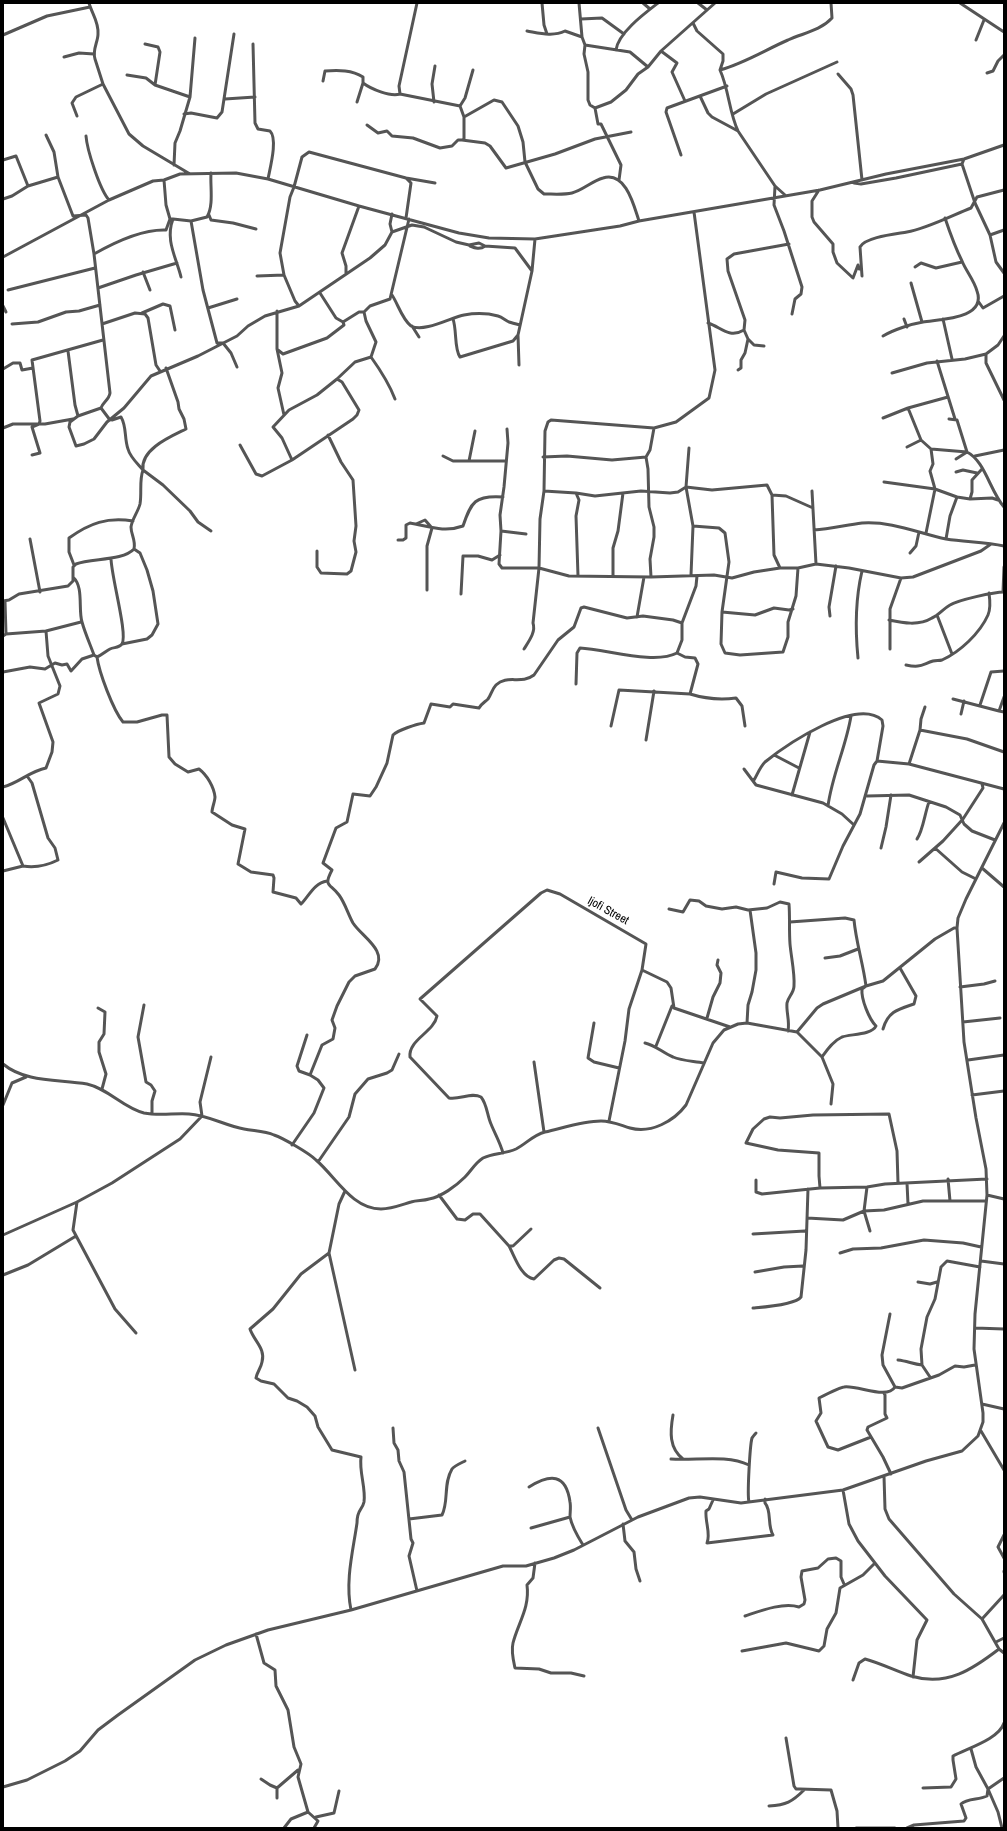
<!DOCTYPE html>
<html>
<head>
<meta charset="utf-8">
<style>
	body { margin:0 }
	#map { position:relative; width:1007px; height:1831px; overflow:hidden; background:#fff; font-family:"Archivo Narrow",sans-serif }
	canvas { display:block }
	.frame { position:absolute; inset:0; border:4px solid #000; pointer-events:none }
</style>
</head>
<body>
<div id="map">
<canvas width="1007" height="1831"></canvas>
<div class="frame"></div>
</div>
<script>
const ctx = document.querySelector('canvas').getContext('2d');
ctx.lineJoin = 'round';
function stroke(path, color, width, dash) { ctx.strokeStyle = color; ctx.lineWidth = width; ctx.lineCap = dash ? 'butt' : 'round'; ctx.setLineDash(dash || []); ctx.stroke(path); }
function drawText(font, color, halo, rows, align = 'center') {
  ctx.font = font + ' "Archivo Narrow",sans-serif'; ctx.lineWidth = 3; ctx.setLineDash([]); ctx.textBaseline = 'middle'; ctx.strokeStyle = halo; ctx.fillStyle = color; for (const [text, x, y, turn = 0] of rows) {
    ctx.save(); ctx.translate(x, y); ctx.rotate((+turn || 0) * Math.PI / 180); ctx.textAlign = isNaN(turn) ? turn : align; if (halo) ctx.strokeText(text, 0, 0); ctx.fillText(text, 0, 0); ctx.restore();
  }
}
const street = new Path2D(`
	M89,3C92,14 99,22 98,34C98,42 92,50 95,59L103,84L129,134L143,146L190,174
	M542,3L544,25L547,34
	M579,3L582,37L585,45L584,54L588,72V100L590,105L595,108L611,102L626,90L638,74L648,67L661,51L715,3
	M643,3L650,9
	M698,3L707,10
	M960,3L1004,32
	M581,19L602,18L624,34
	M693,23L697,31L723,54V61L720,70C729,90 729,112 738,131L775,186L785,195
	M527,31C539,33 553,37 565,31L582,37
	M3,35L47,16L90,7
	M976,40L984,20
	M145,44L158,47L160,52L155,85
	M253,44L255,123L258,129L270,131C278,139 270,168 268,179
	M585,45L630,52L648,67
	M616,50C618,33 645,13 658,3
	M661,51L677,63L672,72L685,101
	M64,57L79,53L94,54
	M720,70C745,63 765,50 788,40C803,33 820,31 832,18L831,3
	M987,73L993,71L998,61L1004,55
	M838,74L851,89L853,95L862,180
	M127,75L146,78L155,85L190,97
	M323,81L325,71C339,70 352,70 363,77V83C371,89 390,97 400,94L460,106
	M400,94L399,86L417,3
	M700,96L708,113L712,117L738,131
	M225,99L255,97
	M357,102L363,83
	M434,102L432,84L435,66
	M595,108L598,124H601L621,165L619,180
	M184,114L191,113L217,118L222,112L234,34
	M733,114L766,94L837,62
	M77,116L72,103L76,97L103,84
	M464,117L494,100L502,102L518,126L523,142L525,162L538,189L544,194C553,194 564,195 572,193C583,190 592,181 603,178C626,171 634,206 639,221
	M367,125L378,133L387,131L392,136L413,138L440,148L452,146L458,140H462L485,143L490,146L506,168L555,154L595,139L631,132
	M46,135L54,152L58,177L73,216L86,215L88,218L94,254L110,393C109,400 103,402 101,408L78,416L70,422L69,427L76,446L84,444L94,439L107,422L124,408L151,376L198,356L237,336L248,326L265,316L299,306L370,258L385,245L392,232L412,225L424,227L456,242L469,245L479,243L485,246L515,248L532,271
	M86,136C87,150 100,190 109,200
	M464,139V117L460,106L465,98L473,70
	M681,155L666,112L667,108L727,86
	M964,159L962,164L975,203L990,235L996,262L1004,273
	M3,160L16,156L28,186
	M174,165L175,143L180,131L190,97L195,38
	M406,178L435,183
	M164,180L166,205L170,219H173C165,240 176,257 181,277
	M854,183L861,184L896,178L962,164
	M775,186L774,205L784,231L802,287L801,294L795,299L792,314
	M819,190L812,201V217L814,222L833,244V252L837,263L853,278L858,265L859,269
	M3,199L12,196L28,186L58,177
	M392,214L390,224L392,232
	M209,215L211,220L233,223L256,229
	M173,219L191,221L207,217C214,205 210,186 211,173
	M191,221L203,290L217,343H223L231,353L237,367
	M990,235L1004,230
	M470,246C475,248 480,250 485,246
	M94,254C115,242 142,229 166,230L170,219
	M3,257L109,200L153,181L164,180L180,174L236,173L268,179L359,206L459,233L489,238L535,239L620,226L639,221L820,190L886,174L964,159L1004,145
	M915,267L921,263L936,268L962,262
	M143,272L150,290
	M346,273V266L342,253L359,206
	M257,276L284,275
	M862,276L860,247C865,237 896,234 907,232C926,229 953,215 971,208L977,197L1004,190
	M911,283L922,322
	M98,288L136,275L177,263
	M8,290L95,268
	M320,293L336,318L343,322L359,312H364L370,306L390,299L409,219
	M392,295C398,304 402,319 411,326C424,333 452,317 464,315C475,313 487,313 498,316C502,317 505,320 509,322C512,323 516,324 520,325
	M978,301L983,308L1004,296
	M3,306L6,312
	M299,306L295,301L284,275L280,253L290,197L294,187L302,157L309,152L406,178L411,183L406,218
	M208,308L237,299
	M277,311V349L282,373L278,388L284,415
	M364,312L366,321L376,342L371,357
	M142,313L163,304L170,306L175,330
	M453,319C457,330 454,349 460,357L513,341L518,335
	M904,319L907,327
	M943,319L952,359
	M708,323C721,327 729,339 744,330
	M12,324L38,322L66,312L79,311L100,305
	M102,324L135,313L145,314L148,318L156,365L160,371
	M412,326L419,337
	M883,336C893,330 911,324 923,322C940,319 987,319 977,291C974,280 966,271 962,261C955,247 950,233 945,218
	M764,346L754,345L748,339L744,330L745,320L728,271L727,259L734,254L789,244
	M278,350L283,354L327,338L344,325L343,322
	M68,351L75,405L78,416
	M986,354V363L1004,400
	M371,357C381,371 389,383 395,399
	M937,361L955,419
	M519,365L518,335L532,271L535,239
	M166,368L178,402L179,409L184,419L186,429C172,436 140,449 143,470L163,485L190,511L198,522L211,531
	M3,369L13,363H20L22,370L33,368
	M738,370L741,368V360L745,353L748,339
	M892,373L927,363L965,359L986,354L998,345L1004,336
	M101,408L110,420
	M908,408L921,440L931,449L967,452L957,420L949,419
	M883,418L908,408L948,397
	M3,428L13,424H45L73,419
	M507,429L508,443L504,487L500,515L501,531L499,564L502,568H539L569,576L651,577L714,575L732,578L754,572L780,568H798L816,564L849,568L901,578L913,577L981,551L991,544
	M240,445L256,474L262,476L292,460L353,419L357,415L359,410L342,382L337,379
	M907,447L921,440
	M689,448L686,487L693,526L691,575
	M32,455L40,453L32,427L39,424L40,421L32,360L103,340
	M443,456L453,461H505
	M975,456L1004,450
	M543,457L567,456L612,460L646,457
	M956,459L967,452C985,461 990,491 1004,507
	M292,460L282,438L273,427L289,410L317,395L337,379L355,362L371,357
	M469,461L475,431
	M956,472L963,470L977,473
	M884,482L935,489L957,497L970,499L992,498L998,500
	M544,491L576,493L595,496L641,491L670,493L678,492L686,487L712,490L767,485L772,495L774,555L780,568
	M812,491L816,564
	M576,493L579,500L576,516L578,576
	M772,495L786,496L813,508
	M970,499L972,492V480L982,469
	M416,524L425,520L432,528
	M693,526L719,528L725,533L729,562L722,612L721,644L725,653L740,655L783,652L788,637V622L796,596L798,568
	M814,530C830,529 846,525 862,523C892,521 918,533 946,539C965,542 985,542 1004,546
	M501,531L526,534
	M926,533L935,489L930,471L933,464L931,449
	M30,539L40,592
	M946,539L950,516L957,497
	M398,540H403L406,538V525L410,523C428,526 444,533 463,526C471,502 475,495 503,497
	M317,551V567L321,573L347,574L351,571L356,552L354,541L356,526L353,480L341,462L328,435
	M910,553L916,546L919,532
	M111,558C111,576 128,634 122,644C119,648 114,647 110,649C106,651 102,655 97,657C99,672 113,710 123,722H137L162,715H167L169,757L175,764L188,772L199,769C207,775 214,787 215,797C215,801 212,808 212,812L232,825L245,829L238,864L251,872L273,875L274,878L273,892L296,898L301,904C309,896 314,883 327,881
	M74,565L69,552V538C90,523 107,517 133,521
	M613,576V548L618,531L623,493
	M73,577C84,587 78,609 82,622C85,633 90,644 94,655
	M651,577L650,559L654,537V527L649,507L648,469L646,457L650,450L654,428
	M427,590V546L432,528
	M1003,592L1004,567
	M461,594L463,556H478L492,560L500,555
	M3,601L9,600L19,594L68,586L73,581V567L76,564C91,558 123,561 134,549C136,540 131,535 131,527C132,519 138,512 140,504C142,492 139,481 143,470C137,463 130,457 128,449C124,438 127,427 121,417L112,420
	M5,601L6,634
	M722,612L755,615L774,608L789,610L793,609
	M937,615L952,654
	M830,616L829,607L836,566
	M637,617L644,577
	M889,620C903,623 919,626 932,618C939,615 943,609 950,605C958,600 994,592 1004,592
	M3,636L6,634L46,631
	M122,644L147,639L152,635L158,624L153,591L147,570L140,553L134,549
	M524,649C529,641 536,632 533,623L539,568L540,519L544,491L545,431L548,422L551,420L654,428L676,422L709,398L715,370L694,212
	M890,649V609L901,578
	M858,658C855,628 855,601 862,571
	M906,665C920,668 921,665 933,661C936,660 939,661 942,660C960,652 980,633 988,615C991,608 990,600 989,593
	M3,672L30,667L45,669L55,663L62,665L67,664L71,671L82,659L94,655L97,657
	M576,684L577,653L580,648C606,649 654,665 677,653L682,640V623L696,586L697,576
	M690,694C706,699 720,700 736,698L742,706L745,726
	M1004,697L999,711L1004,712
	M953,699L999,711
	M980,705L991,672L1004,671
	M961,714L964,701
	M611,726L619,690L690,694L698,664L695,658L685,657L677,653
	M920,730L967,739L1004,752
	M646,740L654,691
	M776,756L799,768
	M877,761L909,764L1004,789
	M909,764L920,730L921,719L925,707
	M744,769L756,785L823,803L842,814L854,825
	M754,780C757,775 760,767 765,762C786,745 856,697 882,720L883,726L877,761L874,765L860,814L843,846L829,879L802,878L776,872L774,884
	M3,787C19,783 30,771 46,768L52,752L53,742L39,703L58,694L60,686L48,656L46,631L81,622
	M792,795L810,732
	M867,796L909,795L946,807L960,815L964,824L972,831L995,840
	M828,806C832,775 846,747 851,716
	M3,818L23,866L3,871
	M917,839C923,831 925,812 929,802
	M881,848L886,827L891,795
	M935,848L962,872L976,879
	M919,862L943,841L963,819L983,788L982,784
	M23,866C36,868 46,866 58,860L55,848L48,838L32,783L27,776
	M982,868L1004,887
	M669,909L683,912L690,900L699,901L706,906L722,909L736,907L748,910L767,908L780,902L789,904C790,917 789,930 790,944C791,956 795,974 794,986C794,993 788,997 787,1003C786,1012 790,1021 788,1031
	M790,922L845,918L854,920C856,942 863,963 866,986L862,989C861,999 869,1019 876,1026C872,1035 850,1034 842,1037C833,1041 827,1050 822,1057
	M825,958L840,956L858,949
	M642,970L667,982L671,988L674,1008L730,1027
	M960,987L984,984L995,981
	M144,1005L138,1037L146,1082L151,1085L155,1091L152,1101V1114
	M98,1008L105,1012L104,1034L99,1042V1052L106,1074L102,1089
	M707,1018L713,997L720,983L721,973L717,965L718,960
	M963,1022L1000,1018
	M594,1023L588,1058L594,1062L619,1068
	M747,1023L748,1005L752,992L756,970V953L750,910
	M883,1029C888,1011 899,1009 914,1004L916,996L900,968
	M797,1032L822,1057L833,1084L831,1104
	M307,1035L297,1066L299,1071L310,1075
	M645,1043C655,1045 663,1053 673,1057C682,1061 694,1061 704,1063
	M656,1046L672,1006
	M968,1060L1004,1055
	M534,1062L544,1132
	M3,1064C26,1083 59,1079 87,1084C109,1089 123,1108 144,1113C159,1116 174,1113 189,1114C208,1115 226,1126 244,1129C254,1131 265,1131 274,1135C283,1138 309,1153 316,1160C336,1177 352,1209 381,1209C391,1209 401,1205 411,1202C417,1200 423,1201 429,1199C441,1197 456,1186 465,1177C471,1171 475,1163 483,1158C493,1153 505,1154 516,1149C526,1144 533,1135 545,1132C563,1128 583,1121 601,1121C612,1121 620,1125 630,1128C651,1134 674,1121 686,1105L713,1043L724,1030L738,1024L747,1023L797,1032L817,1008L823,1004L866,986L883,981L935,939L954,928H957
	M972,1095L1004,1091
	M3,1105L12,1083L26,1077
	M292,1145L314,1113L324,1088L318,1080L310,1075L322,1045L333,1039L335,1028L332,1020L337,1006L349,982L355,976L375,969C389,951 361,936 353,923C348,914 345,903 339,895C330,883 323,887 332,870L323,863L336,828L347,822L353,794L370,796L376,787L387,763L393,735C398,730 417,724 424,723L431,704L450,707L453,704L479,708C481,704 485,702 488,699C491,695 492,689 496,685C507,674 521,685 534,675L558,640L574,627L581,608L584,607L627,618L643,616L673,620L682,623
	M503,1153C500,1142 495,1134 491,1124C487,1115 487,1104 481,1097C471,1092 460,1100 449,1098L410,1057C408,1040 434,1032 437,1016L420,999L541,893L547,890L560,894L646,944L642,970L629,1009L625,1041L609,1121
	M318,1162L349,1117L355,1094L368,1079L387,1073L392,1070L399,1054
	M948,1179L950,1201
	M756,1180V1192L762,1194L820,1188L867,1187L885,1184L987,1179
	M907,1183L908,1204
	M867,1187L864,1211L870,1231
	M820,1188L819,1176V1153L778,1150L746,1143L753,1129L764,1119L770,1117L780,1118L813,1115L889,1114L897,1151L898,1183
	M345,1191L339,1204L329,1253L355,1370
	M439,1195L457,1219L465,1220L473,1214H480L509,1246H513L531,1229
	M987,1195L1004,1199
	M77,1202L73,1230L115,1309L136,1333
	M807,1218L843,1220L864,1211L884,1210L923,1201H986
	M753,1234L805,1231
	M3,1235L77,1202L112,1183L180,1139L202,1116L200,1102L211,1057
	M509,1246C515,1257 521,1277 534,1279L554,1260L559,1258L564,1259L600,1288
	M329,1253L301,1274L273,1309L250,1329C254,1341 266,1349 262,1362C261,1368 257,1372 256,1378L261,1381L274,1384L288,1398L297,1401L307,1407L315,1416L318,1427L332,1450L361,1457C359,1472 366,1488 364,1502C362,1511 357,1509 357,1523C353,1551 345,1581 351,1610
	M840,1253L853,1249L881,1248L924,1240L963,1243L981,1247
	M981,1261L1004,1264
	M755,1272L784,1267L803,1266
	M3,1275L28,1265L76,1236
	M918,1282L930,1284L937,1282
	M753,1308C764,1307 795,1305 801,1297L806,1250L808,1189
	M890,1314L882,1355L883,1365L895,1387L902,1388L939,1375L955,1366L964,1367L975,1365
	M975,1328L1004,1329
	M898,1360C907,1361 913,1364 922,1365
	M930,1377L922,1365L921,1349L927,1317L935,1299L941,1267L947,1261L980,1267
	M884,1393L885,1395V1414L887,1418L868,1427L867,1430L883,1457L891,1474
	M982,1404L1004,1409
	M673,1415C670,1432 669,1448 683,1459
	M393,1428L394,1443L398,1450L399,1461L404,1472L411,1539L413,1543L409,1556L417,1591
	M598,1428L626,1510L632,1520
	M981,1431L1004,1470
	M871,1437L838,1450L828,1447L816,1421L821,1413L819,1398C823,1396 841,1387 844,1387C858,1385 887,1400 895,1387
	M671,1459C695,1461 726,1454 749,1465
	M884,1476L885,1509L889,1519L954,1594L982,1619
	M529,1487C550,1474 566,1473 570,1502C571,1507 570,1512 570,1517C572,1527 578,1537 583,1545
	M843,1490L849,1524L858,1541L885,1576L927,1620L917,1640L913,1677
	M713,1500L709,1509L706,1511C705,1522 711,1534 707,1543L773,1535C767,1525 772,1511 765,1503V1499
	M749,1502C747,1495 750,1445 752,1438C752,1438 755,1434 756,1433
	M409,1519L442,1515C449,1501 443,1484 452,1469C454,1466 461,1463 465,1461
	M623,1524L625,1541L634,1552L636,1569L640,1581
	M531,1528L570,1517
	M1004,1535L998,1547L1004,1558
	M535,1563L533,1578L527,1585C530,1608 518,1623 513,1643C511,1651 513,1659 515,1668L539,1669L551,1673H571L584,1676
	M1004,1571V1572
	M1004,1595L982,1619L999,1649L1004,1653
	M745,1616C760,1611 783,1602 799,1607L804,1604L805,1600L801,1577L802,1571L818,1568L828,1559L836,1558L841,1561V1577L844,1584
	M256,1634L264,1663L275,1670L276,1686L288,1710L294,1747L301,1764L298,1777L308,1812
	M996,1642L1004,1638
	M742,1651L786,1643L819,1651L824,1646L827,1629L836,1613L840,1588L863,1575L874,1564
	M853,1680L859,1663L865,1659C880,1663 896,1671 911,1676C947,1687 973,1669 999,1649
	M786,1738L794,1786L796,1789H800L831,1790L837,1811L838,1828
	M971,1749L976,1767L988,1789L998,1812L1002,1828
	M261,1779L270,1785L277,1788L298,1770
	M3,1787L27,1780L65,1761L80,1751L98,1730L118,1715L195,1660L226,1645L268,1630L351,1610L503,1566H526L554,1558L574,1550L638,1517L689,1498L700,1497L741,1503L843,1490L926,1461L962,1451L978,1436L983,1422V1413L974,1349L975,1314L987,1195L986,1169L976,1118L964,1042L957,928L958,918L966,899L1004,823
	M277,1788V1798
	M923,1788L951,1787L956,1779L953,1760V1756C968,1748 999,1739 1004,1723
	M769,1806C786,1805 792,1802 804,1790
	M316,1817L334,1813L339,1791
	M284,1828L291,1819L308,1812L318,1821L314,1828
	M856,1828H895
	M907,1828L914,1825L964,1821L966,1818L961,1804C967,1798 979,1800 987,1796L988,1789L1004,1778`);
const streetNames = [
	["Ijofi Street",608,911,29]
];
stroke(street, '#555', 3);
drawText('12px', '#000', '#fff', streetNames);
</script>
</body>
</html>
